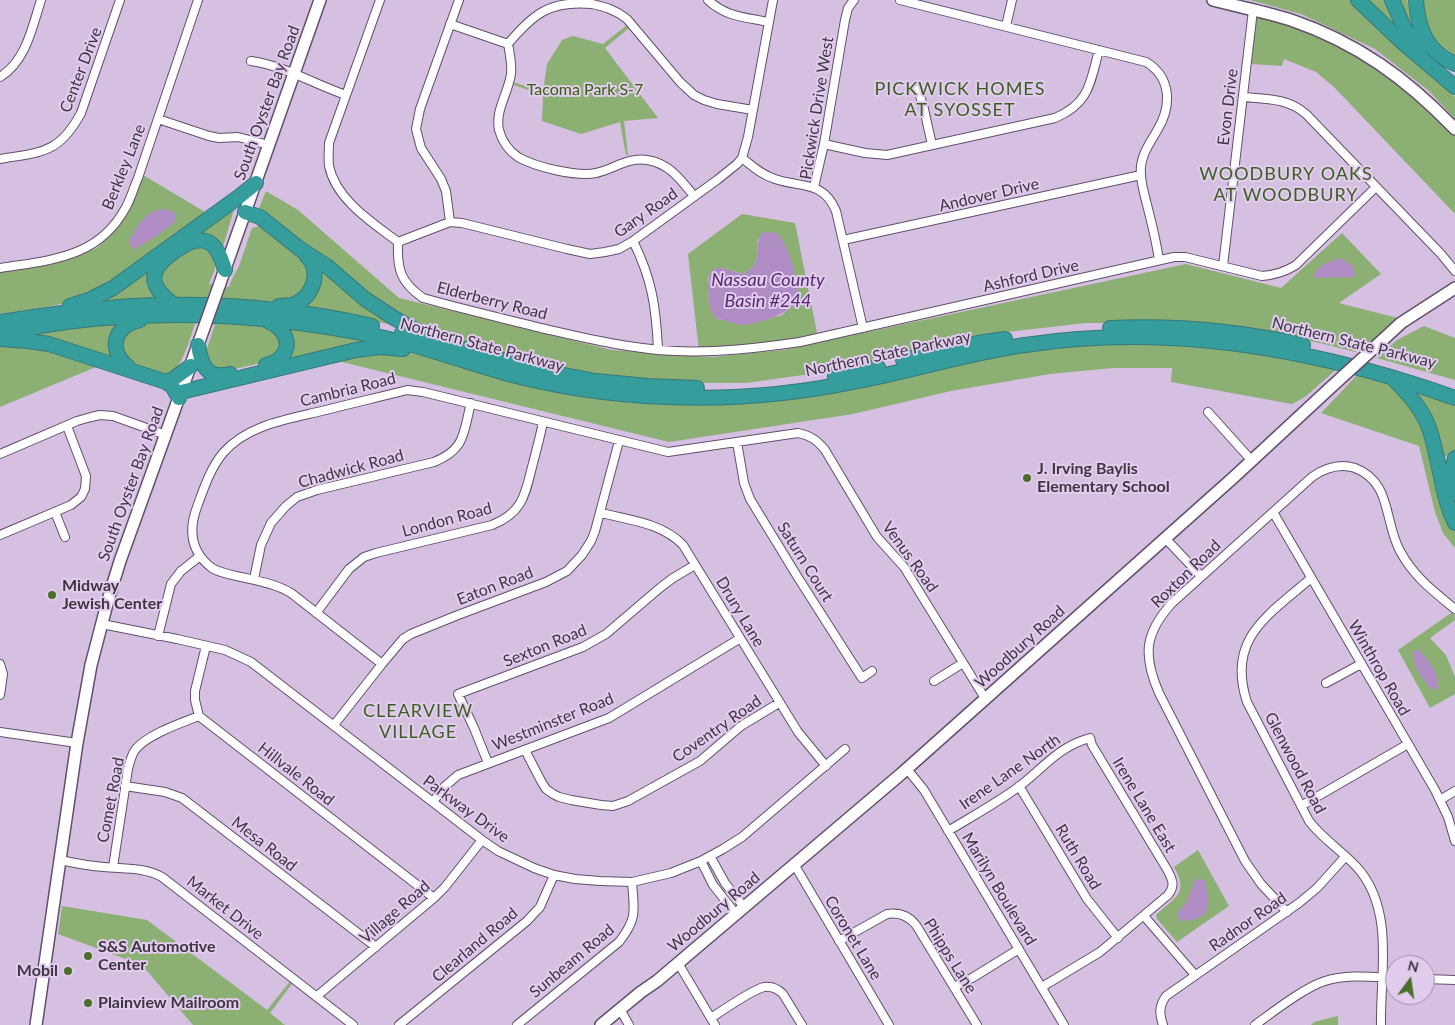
<!DOCTYPE html>
<html>
<head>
<meta charset="utf-8">
<style>
	body { margin:0 }
	#map { position:relative; width:1455px; height:1025px; overflow:hidden; background:#d5c0e1; font-family:Lato,sans-serif }
	canvas { display:block }
	.north { position:absolute; left:1385px; top:955px; width:50px; height:50px; box-sizing:border-box; background:#e2ccee; border:1px solid #a090aa; border-radius:50%; rotate:14deg; font-size:14px; font-weight:700; line-height:20px; text-align:center; color:#3e3643 }
	.north::after { content:''; display:block; margin:auto; width:18px; height:22px; background:#496f2a; clip-path:polygon(50% 0,100% 100%,50% 72%,0 100%) }
</style>
</head>
<body>
<div id="map">
<canvas width="1455" height="1025"></canvas>
<div class="north">N</div>
</div>
<script>
const ctx = document.querySelector('canvas').getContext('2d');
ctx.lineJoin = 'round';
function fill(path, color) { ctx.fillStyle = color; ctx.fill(path, 'evenodd'); }
function stroke(path, color, width, dash) { ctx.strokeStyle = color; ctx.lineWidth = width; ctx.lineCap = dash ? 'butt' : 'round'; ctx.setLineDash(dash || []); ctx.stroke(path); }
function drawText(font, color, halo, rows, align = 'center') {
  ctx.font = font + ' Lato,sans-serif'; ctx.lineWidth = 4; ctx.setLineDash([]); ctx.textBaseline = 'middle'; ctx.strokeStyle = halo; ctx.fillStyle = color; for (const [text, x, y, turn = 0] of rows) {
    ctx.save(); ctx.translate(x, y); ctx.rotate((+turn || 0) * Math.PI / 180); ctx.textAlign = isNaN(turn) ? turn : align; if (halo) ctx.strokeText(text, 0, 0); ctx.fillText(text, 0, 0); ctx.restore();
  }
}
const green = new Path2D(`
	M1250,0H1351L1455,97V119L1429,91L1375,49L1301,14Z
	M1368,0H1387L1402,34Z
	M1399,0H1407L1417,29L1418,35L1405,12Z
	M1422,0H1455V55C1433,42 1422,26 1422,0Z
	M1256,15L1324,36L1382,68L1455,134V214L1334,87L1316,72L1284,59L1282,66L1251,64Z
	M627,25L629,28L605,48L658,118L624,121L628,155H626L620,122L581,134L542,121L543,95L511,84L513,82L543,92L547,64L562,40L573,36L603,44Z
	M143,175L205,212L239,187L238,192L114,283L82,300L46,307L0,314V271L83,253L97,248L118,227L132,206Z
	M266,191L298,210L399,298L612,350L713,357L783,350L1186,264L1281,288L1342,233L1381,274L1339,303L1405,320L1375,347L1358,350L1355,352L1320,343L1247,330L1182,323H1086L1007,332L853,368L746,383H686L591,374L510,356L428,331L394,314L363,293L261,210L259,208Z
	M235,206L222,250L199,235L215,217Z
	M742,214L795,223L818,338L699,351L688,254ZM758,239L788,252L798,285L796,302L782,315L752,323L743,325L725,320L717,319C707,308 708,292 708,278L721,268L743,274C760,266 756,256 758,239Z
	M263,225L311,265L307,292L286,302L249,300L226,302L205,300L191,297H174L161,289L159,272L190,244H207C218,263 218,263 209,284L229,287L232,279L239,266L252,228Z
	M159,258L156,299L94,303Z
	M316,266L399,326L301,308Z
	M179,319L269,326L276,330L283,346L274,360L222,372L214,371L205,354L215,325L195,323C191,336 180,377 164,376C156,375 139,367 130,364L118,339L136,324L161,322Z
	M123,321L119,327L124,366L19,336L36,331Z
	M288,325L384,343L275,365Z
	M1424,326L1455,338V380L1377,358L1397,340Z
	M0,342L61,349L169,391L96,367L0,407Z
	M1129,342L1198,344L1339,367L1305,397L1292,404L1171,382L1172,368H1113L1050,374L951,391L853,414L669,442L338,361L334,357L401,351L435,359L535,388L633,403L702,405L771,399L1052,345Z
	M1360,372L1386,383L1404,396L1420,417L1455,527V548L1443,533L1435,512L1419,446L1321,413Z
	M1412,393L1437,397L1455,403V450L1451,456L1441,457Z
	M1454,611L1455,620L1430,638L1446,655L1455,677V694L1430,708L1398,650Z
	M1198,850L1229,906L1177,942L1157,919L1156,915C1173,898 1190,895 1174,867Z
	M62,906L147,920L267,1010L292,979L294,981L270,1013L285,1025H193L142,965L58,934Z
	M1338,1016V1025H1311L1314,1022Z`);
const water = new Path2D(`
	M163,209L174,212L176,216L175,222L155,237L133,250L129,241C138,225 145,211 163,209Z
	M769,232L777,233C787,244 792,261 795,275C797,283 801,294 796,302C789,314 757,324 743,325C735,325 726,320 717,319C715,317 713,315 712,313C708,304 704,271 716,268C722,266 736,273 743,274C764,264 753,250 761,233Z
	M1340,258L1353,266L1355,277L1314,278L1315,272L1324,264Z
	M1419,650C1431,664 1437,669 1438,688L1433,690C1422,680 1412,666 1413,651Z
	M1195,879L1205,880C1210,908 1213,920 1180,921L1177,913L1186,903Z`);
const street = new Path2D(`
	M380,0L329,143C329,151 328,158 329,166C336,200 373,223 398,242C397,269 400,282 423,298C462,309 502,318 541,328C585,338 630,349 675,351C717,353 758,348 800,342L1174,257H1185L1262,276C1275,275 1285,272 1296,265L1376,187
	M708,0C726,17 745,17 768,22
	M900,0L1146,62C1171,77 1172,105 1158,129C1150,143 1139,157 1141,174C1141,183 1144,192 1146,201C1151,220 1156,240 1159,260
	M450,24L508,44C533,14 550,0 592,4C605,7 616,10 627,19L680,82L694,95L704,100L717,104L753,110
	M1006,26L1012,0
	M508,44C510,54 512,65 511,74C508,94 495,110 499,130C502,141 509,151 518,157C535,167 577,177 596,173C614,169 628,157 647,160C669,163 681,180 694,196
	M251,61C285,66 314,84 346,95
	M0,77C26,61 32,28 41,0
	M918,89L924,109L932,145
	M1243,97C1266,99 1287,98 1306,114L1441,254L1455,271
	M158,119L209,136L219,138L238,137L269,145
	M824,144L865,153L887,155L1055,118C1090,103 1090,83 1099,50
	M742,158C752,166 762,175 775,179C801,188 823,180 836,211L863,328
	M0,159C41,152 59,154 81,113L120,0
	M814,187L824,144L845,20L848,8L854,0
	M450,222L446,191L441,179L421,148L416,129L420,109L459,0
	M843,240L1141,175
	M633,241C652,279 656,307 658,349
	M398,242L450,222L462,223L567,249L590,254L605,252L619,249L633,241L717,180L737,164L742,158L748,137L773,0
	M1223,266L1253,10
	M0,268C51,260 99,258 126,207C131,198 134,187 138,178L198,0
	M1208,412L1252,461
	M737,442L744,483L750,499L797,576L862,678L872,671
	M0,454L77,421L91,417L100,415L113,416L166,435
	M55,512L65,537
	M1273,512L1435,790L1448,817L1455,841
	M601,513C629,520 662,523 683,545L798,732L826,766
	M0,535L71,505L81,497L85,489L86,476L67,426
	M1165,538L1201,576
	M1311,578C1269,615 1226,638 1247,702L1309,821C1324,841 1347,854 1361,872C1394,915 1380,975 1381,1025
	M254,579L261,545L271,523L286,506L297,497L317,490L434,462C466,449 463,433 471,403
	M316,613L349,569L364,557L376,553L492,525C522,513 525,496 532,467C536,452 540,437 543,422
	M102,624L177,639L225,650L251,662L482,840L498,851L534,868L554,875L575,879L600,881L632,882L671,873L701,861L723,849L742,837L845,749
	M158,636L171,584L181,571L200,556
	M206,646L195,691V700L199,716L434,898
	M0,664L3,674L0,695
	M382,664L291,593C276,584 259,581 241,577C232,575 220,573 212,568C191,552 188,531 197,507C204,488 210,469 223,453C248,424 290,419 326,410C353,403 380,397 407,390L423,392L668,452L798,433C811,436 817,440 825,450L877,537L904,567L986,700
	M934,681L963,663
	M1326,683L1361,664
	M334,725L382,664L403,639L411,634L458,615L546,582L567,571L582,555L591,541L595,531L619,441
	M0,732L77,743
	M525,750L541,781L546,789L553,794L559,797L571,800L601,805L613,806L628,801L700,761L741,726L779,703
	M488,763L474,728L458,694L583,647L606,634L661,587L673,578L695,565
	M907,769L924,790L1064,1025
	M125,786L165,792L182,798L376,947
	M1019,786L1087,899L1118,938
	M1440,800L1455,791
	M433,802L443,788L458,775L609,718L739,639
	M1301,806L1408,744
	M948,831C971,817 995,804 1017,788C1043,769 1057,747 1090,738L1092,745L1168,871C1173,881 1175,886 1168,895L1100,952L1042,987
	M710,856L725,883L744,907
	M60,860C74,863 89,866 104,867C124,869 144,867 162,877L353,1025
	M701,861L713,885L736,914
	M794,864L889,1025
	M113,867L128,769C130,762 131,756 135,750C146,735 181,723 199,716
	M1287,912L1261,884L1245,861L1159,693C1143,656 1144,634 1172,603L1312,477C1325,468 1339,463 1355,468C1392,482 1384,522 1400,551C1414,577 1433,591 1455,609
	M1144,916L1195,975
	M839,941L887,914C899,912 908,915 916,925L977,1025
	M678,963L715,1025
	M1425,979L1455,980
	M954,987L972,978L1019,949
	M317,996L434,898L445,887L482,840
	M620,1009L629,1025
	M711,1018C723,1010 752,990 764,987C771,986 778,989 783,994L802,1025
	M399,1025L527,921L540,907L554,875
	M517,1025L619,942C638,918 634,910 632,882
	M1163,1025C1159,1014 1159,1006 1166,996L1299,903L1317,888L1345,857
	M1255,1025C1273,1012 1305,987 1325,981C1348,974 1371,977 1395,978`);
const secondary = new Path2D(`
	M1213,0C1239,7 1266,12 1291,20C1358,43 1407,79 1455,129
	M219,286L320,0
	M1375,347L1401,323L1455,288
	M36,1025L77,743L91,665L108,600L120,561L204,328
	M601,1025L641,992L657,981L901,774L1234,477L1329,389`);
const highway = new Path2D(`
	M1358,0L1402,42L1455,87
	M1392,0L1404,27L1421,51
	M1416,0C1418,30 1427,51 1455,64
	M245,212L260,217L300,249L328,267L365,299L394,318L421,333
	M174,305C147,285 148,270 175,251C202,232 216,238 225,270
	M70,306L89,300L113,288L240,196L256,183
	M279,306C285,306 290,306 295,304C314,295 322,271 306,255
	M0,322C44,315 88,309 133,306C213,302 294,308 372,326
	M1110,328C1174,325 1240,331 1303,345
	M0,333C22,330 44,325 66,322C169,309 275,315 376,336C420,345 462,361 505,373C557,387 612,395 666,397C729,400 796,394 858,381C914,370 968,353 1025,345C1170,323 1317,349 1455,398
	M402,333L457,347L533,369L595,381L648,386L697,388
	M0,339L28,341L49,344L166,382L172,386L179,398
	M198,345C201,365 207,380 230,374
	M903,360L978,343L1005,339
	M266,365C284,361 294,345 280,329C276,325 271,322 266,320
	M129,368C108,351 112,327 140,320
	M835,376L878,367
	M1393,378C1406,392 1420,406 1428,425C1440,457 1440,492 1455,523
	M166,382L173,379L191,366
	M181,392L356,350L380,347L403,349
	M1453,493C1450,480 1451,471 1455,458`);
const secondaryBridge = new Path2D(`
	M204,328L219,286
	M1329,389L1375,347`);
const markers = [
	[1027,478,5,"#496f2a"],
	[52,595,5,"#496f2a"],
	[88,956,5,"#496f2a"],
	[68,971,5,"#496f2a"],
	[88,1003,5,"#496f2a"]
];
const streetNames = [
	["Center Drive",81,70,-69],
	["South Oyster Bay Road",267,103,-70],
	["Evon Drive",1228,107,-83],
	["Pickwick Drive West",817,108,-81],
	["Berkley Lane",124,167,-68],
	["Andover Drive",989,195,-13],
	["Gary Road",646,213,-35],
	["Ashford Drive",1031,276,-13],
	["Elderberry Road",492,301,14],
	["Northern State Parkway",1354,343,14],
	["Northern State Parkway",482,345,15],
	["Northern State Parkway",888,354,-12],
	["Cambria Road",348,390,-14],
	["Chadwick Road",351,469,-15],
	["South Oyster Bay Road",131,484,-70],
	["London Road",447,520,-15],
	["Venus Road",910,557,54],
	["Saturn Court",805,562,58],
	["Roxton Road",1186,574,-44],
	["Eaton Road",495,586,-21],
	["Drury Lane",740,612,59],
	["Sexton Road",545,646,-22],
	["Woodbury Road",1020,647,-42],
	["Winthrop Road",1379,668,60],
	["Westminster Road",553,722,-22],
	["Coventry Road",717,729,-35],
	["Glenwood Road",1295,763,62],
	["Irene Lane North",1010,772,-35],
	["Hillvale Road",296,774,38],
	["Comet Road",111,800,-79],
	["Irene Lane East",1144,805,59],
	["Parkway Drive",466,809,36],
	["Mesa Road",264,844,38],
	["Ruth Road",1078,857,59],
	["Marilyn Boulevard",999,889,59],
	["Market Drive",225,908,38],
	["Village Road",395,912,-41],
	["Woodbury Road",714,912,-40],
	["Radnor Road",1248,922,-35],
	["Coronet Lane",853,938,59],
	["Clearland Road",475,945,-40],
	["Phipps Lane",950,956,58],
	["Sunbeam Road",572,961,-40]
];
const parkNames = [
	["Tacoma Park S-7",585,90]
];
const poiNames = [
	["J. Irving Baylis",1037,469],
	["Elementary School",1037,487],
	["Midway",62,586],
	["Jewish Center",62,604],
	["S&S Automotive",98,947],
	["Center",98,965],
	["Mobil",58,971,"right"],
	["Plainview Mailroom",98,1003]
];
const neighbourhoodNames = [
	["PICKWICK HOMES",960,89],
	["AT SYOSSET",960,110],
	["WOODBURY OAKS",1286,174],
	["AT WOODBURY",1286,195],
	["CLEARVIEW",418,711],
	["VILLAGE",418,732]
];
const waterNames = [
	["Nassau County",768,280],
	["Basin #244",768,301]
];
fill(green, '#8caf74');
fill(water, '#b08cc4');
stroke(street, '#624f6c', 10);
stroke(secondary, '#624f6c', 14);
stroke(highway, '#38797c', 16);
stroke(street, '#fff', 8);
stroke(secondary, '#fff', 11);
stroke(highway, '#359d9b', 14);
stroke(secondaryBridge, '#624f6c', 14, []);
stroke(secondaryBridge, '#fff', 11);
for (const [x, y, r, color] of markers) { const dot = new Path2D(); dot.arc(x, y, r, 0, 2 * Math.PI); ctx.fillStyle = color; ctx.fill(dot); stroke(dot, '#e2ccee', 2); }
drawText('16px', '#3e3643', '#e2ccee', streetNames);
drawText('16px', '#37610a', '#e2ccee', parkNames);
drawText('bold 16px', '#3e3643', '#e2ccee', poiNames, 'left');
ctx.letterSpacing = '1px';
drawText('18px', '#3c5e1f', '#e2ccee', neighbourhoodNames);
ctx.letterSpacing = '0px';
drawText('italic 18px', '#58296e', '#e2ccee', waterNames);
</script>
</body>
</html>
